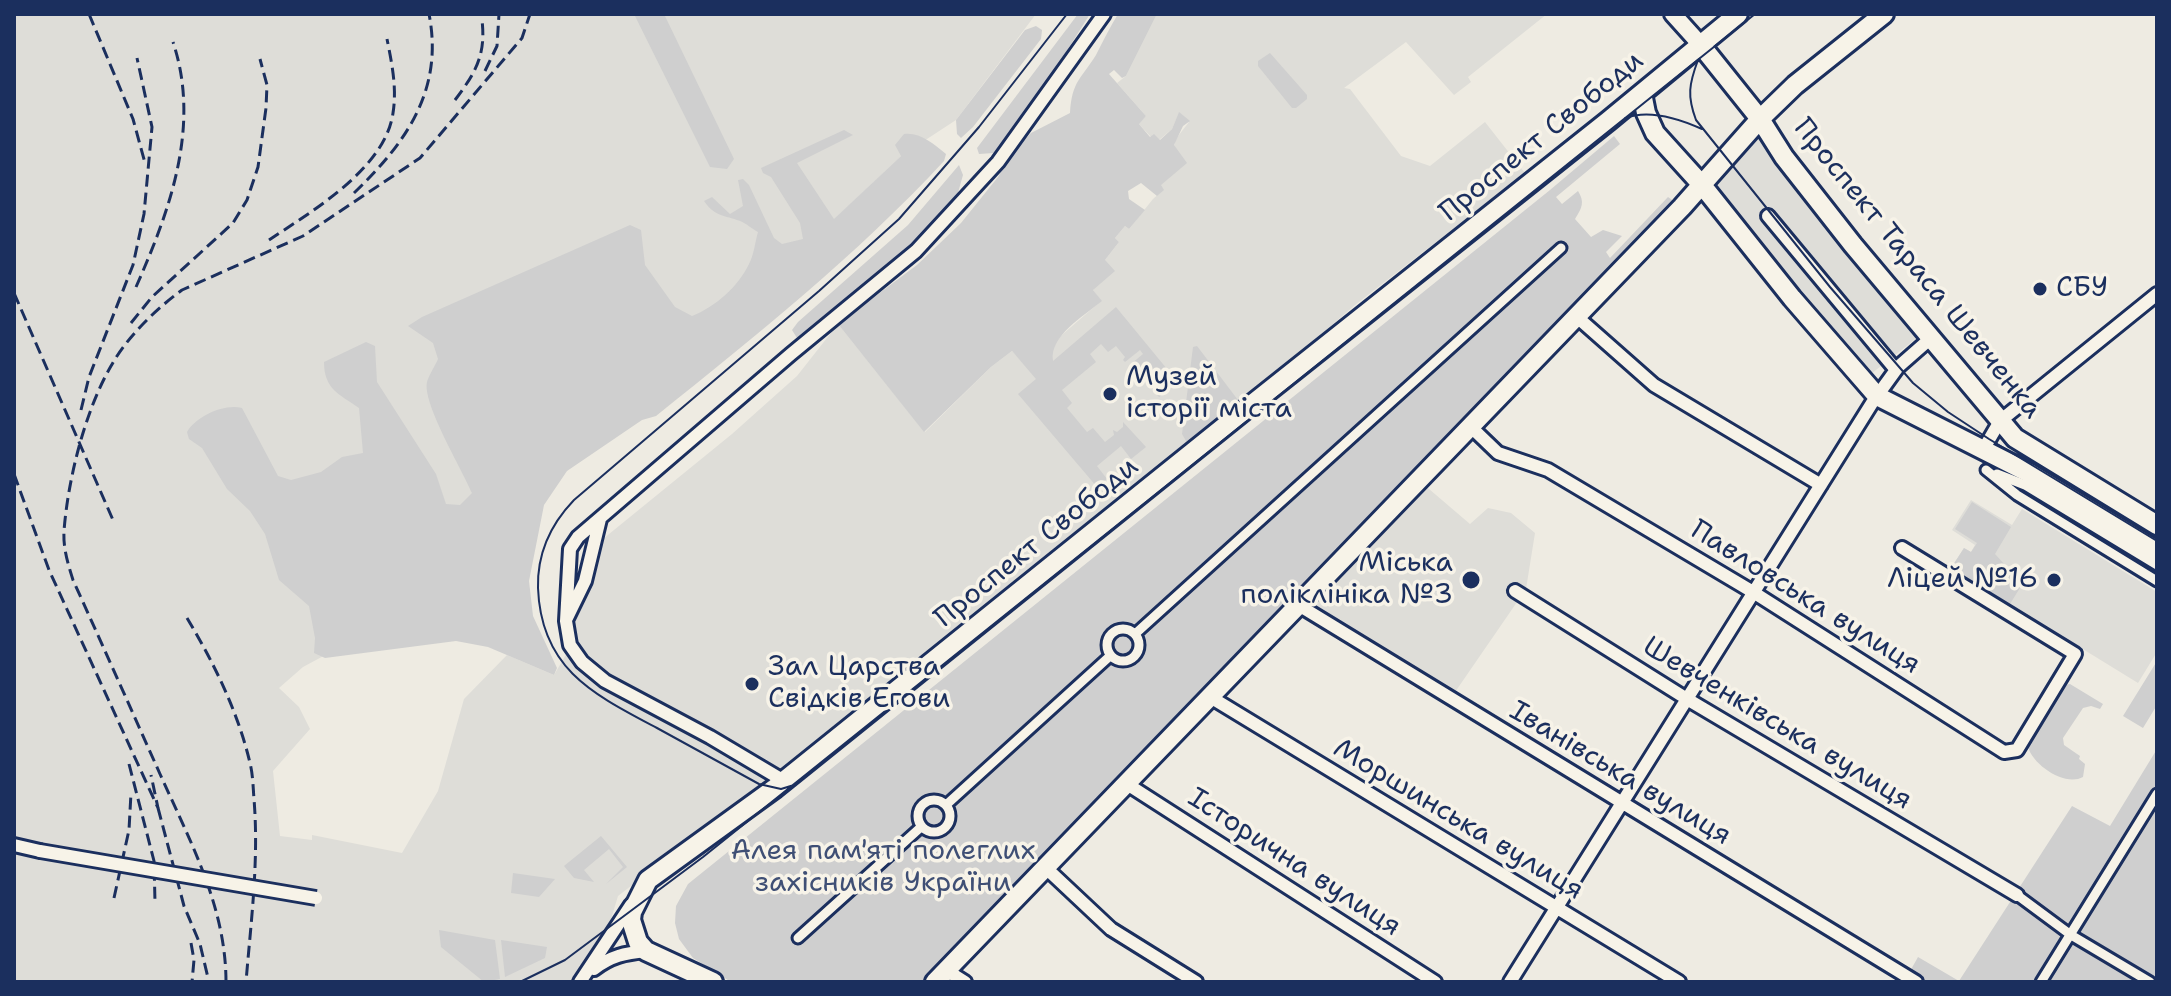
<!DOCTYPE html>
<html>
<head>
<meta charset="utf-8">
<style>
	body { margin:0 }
	#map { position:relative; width:2171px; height:996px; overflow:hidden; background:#eeebe2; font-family:"Shantell Sans",sans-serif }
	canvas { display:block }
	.frame { position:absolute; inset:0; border:16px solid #1b2f5e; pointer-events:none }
</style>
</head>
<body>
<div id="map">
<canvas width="2171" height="996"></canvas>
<div class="frame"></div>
</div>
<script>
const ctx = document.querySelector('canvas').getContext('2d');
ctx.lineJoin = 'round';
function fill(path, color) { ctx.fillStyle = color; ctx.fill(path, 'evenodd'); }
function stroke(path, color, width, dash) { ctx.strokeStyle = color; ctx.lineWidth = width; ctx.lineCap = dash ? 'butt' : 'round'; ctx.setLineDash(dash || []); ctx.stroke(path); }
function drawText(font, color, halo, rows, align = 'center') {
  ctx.font = font + ' "Shantell Sans",sans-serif'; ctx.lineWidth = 7; ctx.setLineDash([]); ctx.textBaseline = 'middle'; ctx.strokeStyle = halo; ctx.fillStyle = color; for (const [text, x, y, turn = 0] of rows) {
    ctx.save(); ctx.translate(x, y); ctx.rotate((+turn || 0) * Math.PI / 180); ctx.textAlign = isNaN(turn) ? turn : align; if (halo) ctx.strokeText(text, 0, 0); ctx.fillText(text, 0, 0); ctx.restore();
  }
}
const built = new Path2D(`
	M14,14H1036L956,120L901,156L834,220L329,653L303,667L279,688L299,707L310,729L273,771L280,836L312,840V835L402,853L438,791L464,699L507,655L554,675L574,641L570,620L598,543L732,434L797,376L838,324L925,432L991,367L1012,351L1026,366L1101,301L1093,290L1105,260L1119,242L1115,238L1125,226L1129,229L1153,199L1163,190L1160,186L1177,151L1174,146L1175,140L1189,122L1179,113L1172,129L1159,140L1151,137L1138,123L1146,116L1117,83L1126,76L1157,14H1547L1468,77L1471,82L1454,95L1406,42L1344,88L1350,89L1401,156L1430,166L1485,122L1525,173L1355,305L1241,404L1025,575L960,631L618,896L595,972L572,982H14Z
	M1754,133L1918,337L1867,377L1708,185Z
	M1422,483L1470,524L1488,508L1511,513L1535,533L1526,589L1453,695L1305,605Z
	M1971,500L2012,525L2022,509L2157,592V652L2138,683L1951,568L1964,548L1971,552L1975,545L1952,530Z`);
const green = new Path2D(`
	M634,14H664L734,159L727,169L710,167Z
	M1078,14H1090L1054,71L994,153L979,154L977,148Z
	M1118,14H1157L1126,76L1122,78L1114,70L1109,74L1146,116L1139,124L1150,137L1154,134L1160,140L1172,129L1179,112L1190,121L1183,126L1174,145L1187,163L1161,185L1164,190L1157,196L1141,183L1128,191L1129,199L1145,210L1129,229L1125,226L1115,238L1119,242L1105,260L1115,271L1093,290L1102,301C1084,316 1049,336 1053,361L1116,307L1167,369L1164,394L1159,397L1131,364L1143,354L1140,350L1125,362L1123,360L1125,357L1116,346L1108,352L1101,344L1090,354L1096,362L1062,390L1072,403L1067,408L1087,432L1093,428L1105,442L1114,435L1113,430L1117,432L1123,427V422L1146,447L1131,459L1121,446L1097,466L1107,479L1097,487L1018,394L1036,379L1012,351L991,367L924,432L838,324L917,265L961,223L998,177L1011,154L1031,133L1070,113C1072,81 1081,79 1096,55C1103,41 1110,27 1118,14Z
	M1036,26L1042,30L1041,39L973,127L961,138L957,134L956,120L1025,30Z
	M1270,53L1307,95V99L1296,108H1292L1258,66V61Z
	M844,130L853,135L797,163L834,219L901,156L895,145L904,134C920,132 934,144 946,154L944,161C856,256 757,335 656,416L642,420L567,471L544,505L529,581L533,616L557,668L554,675L488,647L456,641L325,658L314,653L315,638L309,606L279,580L265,534L250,511L227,489L202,448L189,439L187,432C196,416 225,403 242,408L278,476L291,480L321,472L342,457L363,453L359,408C339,394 324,389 324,362L366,342L375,346L377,382L436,474L446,504L460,505L472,493C462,469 422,403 427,382C429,375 435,366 438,359L433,343L408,326L422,317L630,225L641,230L645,265L675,307L692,316C715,307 738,287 749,264C754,255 755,242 758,232C752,229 746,223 740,221C724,215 715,217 704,201L712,197L730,214L743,206L738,180L743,179L749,185L774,238L782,244L803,239L800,223L771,177L763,173L761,168Z
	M1614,136L1620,144L1556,197L1562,204L1578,191C1585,202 1582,208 1575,219L1591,237L1603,230L1622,236L1606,252L1610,258L1668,197L1675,202L927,982H731L693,958L679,939L675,923L676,906L688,884L1550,190Z
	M959,165L963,175L956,200L880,275L802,340L797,338L792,330L798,322L908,225Z
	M1197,346L1241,404L1189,446L1182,434L1193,347Z
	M1972,502L2011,527L1995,554L2005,565L2026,578L2010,604L1951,568L1964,548L1971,552L1977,543L1955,529Z
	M2157,661V705L2143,728L2123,716Z
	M2070,684L2103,704L2100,709L2091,706L2083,708L2063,738L2064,745L2080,756L2079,759L2085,764L2083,777C2065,787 2033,765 2028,747L2064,685Z
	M2157,749V982H1904L1918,957L1959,981L2072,806L2110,826Z
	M601,836L627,867L606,884L623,867L609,849L584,870L594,882L574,878L564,866Z
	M513,873L555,879L539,897L511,893Z
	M439,930L495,940L500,979L484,982L441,947Z
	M501,940L547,947L545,958L505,977Z`);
const pedestrian = new Path2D(`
	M1986,470L2017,495L2157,581
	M1997,474L2025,485L2157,565
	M1107 645a16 16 0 1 1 32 0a16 16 0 1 1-32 0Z
	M1135,634L1561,248
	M918 816a16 16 0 1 1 32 0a16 16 0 1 1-32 0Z
	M946,805L1110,656
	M2017,895L2071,935L2150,982
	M798,938L921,827
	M2041,982L2157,794`);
const minor = new Path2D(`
	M1768,216L1896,370
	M1577,317L1654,385L1821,485
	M1471,427L1498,453L1548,470L1753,592L2004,752L2017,750L2075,654L1902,548
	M1983,450L2000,421L2157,294
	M1515,591L1687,699L2017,895
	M1300,606L1916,982
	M567,618L585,581L600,519
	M1212,698L1679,982
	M784,781L710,737L605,681L582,662L570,645L566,621L570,549L578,537L791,354L916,251L998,162L1104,14
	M1127,784L1435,982
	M14,845L40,851
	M1046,868L1111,929L1196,982
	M594,969C611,956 625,953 646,951
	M946,970L965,982
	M580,982L631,905
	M1510,982L1872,403L1898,367L1931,338`);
const tertiary = new Path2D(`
	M1673,14L1700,44`);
const secondary = new Path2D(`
	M1700,44L1760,119L1784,157L1853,245L2015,438L2157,525
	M1642,93L1646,113L1655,133L1702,185L1792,298L1877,396L2029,473L2157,551
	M713,982L646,951L638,942L631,920L632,912L648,880L775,788L1251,405L1608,121L1738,14
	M935,982L1682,207L1760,119L1795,85L1884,14`);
const tram = new Path2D(`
	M1698,60C1689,84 1687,96 1696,120L1830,287L1913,383L1948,412L1989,439L2157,541
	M1625,118C1649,109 1680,119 1702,129
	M794,785L781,789L759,784C725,765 691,747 657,728C593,694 541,669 538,588C537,553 551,524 574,500L819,291L899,219L979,127L1067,14
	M520,982L565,960L703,857L1755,14`);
const rail = new Path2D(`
	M89,14L133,119L145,163
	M485,71L497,46L499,14
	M455,100C476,72 486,55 482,20
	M354,193C406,143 444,90 429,14
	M269,240C312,211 385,169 393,113C397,88 392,64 387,39
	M136,287C170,210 201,126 173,42
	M14,293L113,520
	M131,323L152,297L233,223L247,200L258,167L266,108L267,85L260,59
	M81,410L89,377L133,265L144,214L152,127L137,58
	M14,474L49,570L158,808L151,775
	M187,618C214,663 238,712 250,763C253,775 253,787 254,799C259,861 251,921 246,982
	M129,764L154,861L155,902
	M158,808L184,906L200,944L209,982
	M114,898L129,830L131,793
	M191,943L194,960L192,982
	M226,982C226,907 190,841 160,774C131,709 102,644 73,580C68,564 63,548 64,531C68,479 85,411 111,366C127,337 156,309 182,290L303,236L420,158L522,38L530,14`);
const minorBridge = new Path2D(`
	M40,851L316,898`);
const markers = [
	[2040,289,8,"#1b2f5e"],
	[1110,394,8,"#1b2f5e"],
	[1471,580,10,"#1b2f5e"],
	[2054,580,8,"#1b2f5e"],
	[752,684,8,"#1b2f5e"]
];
const streetNames = [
	["Проспект Свободи",1542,137,-39],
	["Проспект Тараса Шевченка",1917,269,51],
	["Проспект Свободи",1037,543,-39],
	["Павловська вулиця",1805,598,32],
	["Шевченківська вулиця",1777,724,31],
	["Іванівська вулиця",1620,774,31],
	["Моршинська вулиця",1458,820,31],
	["Історична вулиця",1294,863,33]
];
const poiNames = [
	["СБУ",2056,289],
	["Музей",1126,378],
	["історії міста",1126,410],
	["Міська",1453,564,"right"],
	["поліклініка №3",1453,596,"right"],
	["Ліцей №16",2038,580,"right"],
	["Зал Царства",768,668],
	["Свiдкiв Егови",768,700]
];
const parkNames = [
	["Алея пам'яті полеглих",883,852],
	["захісників України",883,884]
];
fill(built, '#deddd8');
fill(green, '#cfcfcf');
stroke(pedestrian, '#1b2f5e', 15);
stroke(minor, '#1b2f5e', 18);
stroke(tertiary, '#1b2f5e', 22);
stroke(secondary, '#1b2f5e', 24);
stroke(pedestrian, '#f7f3e8', 9);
stroke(minor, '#f7f3e8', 12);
stroke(tertiary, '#f7f3e8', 16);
stroke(secondary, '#f7f3e8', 18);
stroke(tram, '#1b2f5e', 2);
stroke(rail, '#1b2f5e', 3, [12, 6]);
stroke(minorBridge, '#1b2f5e', 18, []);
stroke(minorBridge, '#f7f3e8', 12);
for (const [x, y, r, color] of markers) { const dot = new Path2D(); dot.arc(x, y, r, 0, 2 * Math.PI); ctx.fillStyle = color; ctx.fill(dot); stroke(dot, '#f7f3e8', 3); }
drawText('28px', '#1b2f5e', '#f7f3e8', streetNames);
drawText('28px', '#1b2f5e', '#f7f3e8', poiNames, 'left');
drawText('28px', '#3f4f75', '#f7f3e8', parkNames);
</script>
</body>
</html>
